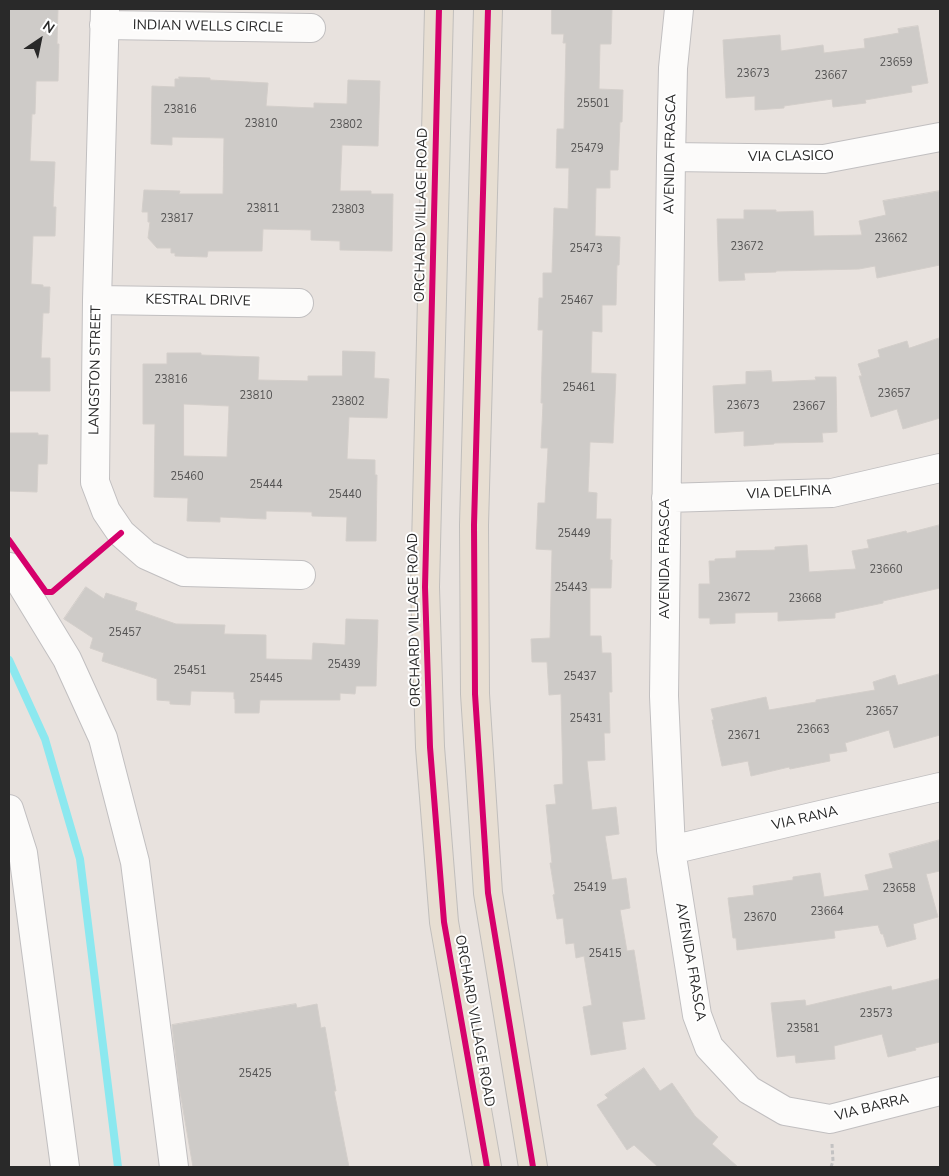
<!DOCTYPE html>
<html>
<head>
<meta charset="utf-8">
<style>
	body { margin:0 }
	#map { position:relative; width:949px; height:1176px; overflow:hidden; background:#e8e2de; font-family:"Nunito Sans",sans-serif }
	canvas { display:block }
	.frame { position:absolute; inset:0; border:10px solid #292929; pointer-events:none }
	.north { position:absolute; left:15px; top:15px; width:50px; height:50px; -webkit-text-stroke:4px #fff; paint-order:stroke; rotate:34deg; font-size:14px; font-weight:700; line-height:20px; text-align:center; color:#292929 }
	.north::after { content:''; display:block; margin:auto; width:18px; height:22px; background:#292929; clip-path:polygon(50% 0,100% 100%,50% 72%,0 100%) }
</style>
</head>
<body>
<div id="map">
<canvas width="949" height="1176"></canvas>
<div class="frame"></div>
<div class="north">N</div>
</div>
<script>
const ctx = document.querySelector('canvas').getContext('2d');
ctx.lineJoin = 'round';
function stroke(path, color, width, dash) { ctx.strokeStyle = color; ctx.lineWidth = width; ctx.lineCap = dash ? 'butt' : 'round'; ctx.setLineDash(dash || []); ctx.stroke(path); }
function fill(path, color) { ctx.fillStyle = color; ctx.fill(path, 'evenodd'); }
function drawText(font, color, halo, rows, align = 'center') {
  ctx.font = font + ' "Nunito Sans",sans-serif'; ctx.lineWidth = 4; ctx.setLineDash([]); ctx.textBaseline = 'middle'; ctx.strokeStyle = halo; ctx.fillStyle = color; for (const [text, x, y, turn = 0] of rows) {
    ctx.save(); ctx.translate(x, y); ctx.rotate((+turn || 0) * Math.PI / 180); ctx.textAlign = isNaN(turn) ? turn : align; if (halo) ctx.strokeText(text, 0, 0); ctx.fillText(text, 0, 0); ctx.restore();
  }
}
const stream = new Path2D(`
	M9,660L45,739L80,859L118,1167`);
const building = new Path2D(`
	M9,9H58L57,44H59L58,81H36L35,114H32L30,161L55,162L53,207H56L55,236H33L31,284L43,285V287H50L49,313H43L41,358H50V391H9Z
	M552,9H612L611,44H600L599,89L623,90L622,122H620L618,170H610V188H596L595,236L620,237L619,265H617L616,305H602V332L592,331L591,373L616,374L613,443L590,442L588,492L597,493L596,519H611L610,560H612L611,588H590V636H601L602,653H611L612,692H609L610,733H604L605,760L587,761L592,810L616,807L619,834L605,836L612,880L626,878L630,908L620,910L627,951L634,950L645,1019L622,1022L626,1049L591,1055L583,1007L592,1005L584,956L576,958L574,943L566,944L563,918L557,919L553,895L555,894L550,863H552L546,805L556,804L554,785L563,784L561,694L549,695L547,662H532L531,639L550,638L552,550L536,549L538,503H545L548,448H541L543,403H541L543,330H538L539,298H543V273H552L554,208L568,209L569,168H556L557,129H564L566,43H563L564,34H552Z
	M918,26L928,83L911,86L912,92L865,100L866,103L833,107L832,99L784,106V108L755,110V96L726,98L723,40L780,35L781,51L823,45L824,53L865,48L864,39L899,33L898,29Z
	M179,77L210,78V80L268,83L266,106L314,108V103L347,104L348,80L380,81L378,146L342,145L340,191H371V194H393L392,251L340,250V241L311,240V230L263,229L262,251H208L207,257L175,256V253H171V248H157L148,238L150,222H148V212H142L144,190L180,191L179,194H223L224,138L172,137V145L151,144L152,86L175,87V79H179Z
	M940,191V265L877,278L875,266L859,269L776,271V272L744,273L745,280L719,281L717,219H744V210H776V212L813,211L814,236L862,235L859,221L886,215L883,201Z
	M940,338V418L903,429L897,409L871,417L859,376H862L858,364L880,357L878,350L907,341L909,348Z
	M343,351L375,352L374,378L389,379L387,418L349,417L347,459L375,460V475H377L376,541H346L347,517L312,516V512L266,511V519L220,517V522L187,521L188,498L154,497L155,424H143V364H167V353H201V355L259,357L258,380L308,381V376H342ZM184,404L229,406L227,457L184,456Z
	M771,371L772,382L816,380L815,377H836L837,432L822,433L823,442L774,443V444L744,446V431L715,433L713,386L746,384V372Z
	M9,433H38V435H48L47,464H38L37,492L9,491Z
	M940,525V588L883,601V603L835,613V618L778,621V612L735,613V623L710,624V618H699V584H710L709,561H715V559L736,558V551L775,550V547L807,545L809,572L856,569L852,551L869,548L867,540L906,531L907,533Z
	M86,587L104,599L106,593L137,603L135,610L176,624L225,625L224,634L266,635V659L312,660L313,643L345,645L346,619L378,620L376,686H356L355,694L340,693V700H260L259,713H235V699H234V692L191,691L190,705L170,704V701L157,700V679L102,661L104,653L90,648L93,638L64,619Z
	M940,674V735L894,748L889,730L845,743L847,751L829,754L830,761L790,769L789,767L751,776L748,761L722,766L712,720H714L711,709L766,697L769,710L816,702V700L875,690L873,682L895,675L898,685Z
	M940,840V871L926,874L938,917L913,924L916,939L887,947L883,934H881L878,925L834,931L835,938L737,950L736,938H733L728,898L754,895L753,886L793,880V877L820,873L824,897L869,890L865,875L893,868L889,854Z
	M940,979V1042L915,1048L916,1050L888,1057L882,1034L834,1046L835,1059L796,1063L795,1055L777,1057L771,1003L805,1000L806,1006L891,986L892,990Z
	M296,1004L297,1008L317,1004L321,1028L325,1027L336,1091H334L349,1167H193L180,1092L172,1025Z
	M644,1068L660,1091L672,1083L695,1116L718,1137L712,1144L738,1167H658L634,1145L627,1150L597,1105L608,1098L605,1095Z`);
const path = new Path2D(`
	M54,589L101,550
	M831,1167L833,1161L832,1144`);
const minor = new Path2D(`
	M105,9L97,300L95,482L106,511L121,533L146,555L184,572L301,575
	M679,9L673,68L671,157L664,696L671,850L697,1015L709,1047L749,1090L785,1111L830,1119L940,1091
	M104,25L311,28
	M671,157L824,159L940,137
	M97,300L299,303
	M666,498L832,493L940,468
	M9,567L17,577L67,659L103,738L135,862L174,1167
	M9,809L23,853L65,1167
	M671,850L940,787`);
const major = new Path2D(`
	M439,9L425,587L430,747L444,922L487,1167
	M488,9L474,525L475,694L488,893L533,1167`);
const cycleway = new Path2D(`
	M439,9L425,587L430,747L444,922L487,1167
	M488,9L474,525L475,694L488,893L533,1167
	M9,540L46,592H52L121,533`);
const numberNames = [
	["23659",896,63],
	["23673",753,74],
	["23667",831,76],
	["25501",593,104],
	["23816",180,110],
	["23810",261,124],
	["23802",346,125],
	["25479",587,149],
	["23811",263,209],
	["23803",348,210],
	["23817",177,219],
	["23662",891,239],
	["23672",747,247],
	["25473",586,249],
	["25467",577,301],
	["23816",171,380],
	["25461",579,388],
	["23657",894,394],
	["23810",256,396],
	["23802",348,402],
	["23673",743,406],
	["23667",809,407],
	["25460",187,477],
	["25444",266,485],
	["25440",345,495],
	["25449",574,534],
	["23660",886,570],
	["25443",571,588],
	["23672",734,598],
	["23668",805,599],
	["25457",125,633],
	["25439",344,665],
	["25451",190,671],
	["25437",580,677],
	["25445",266,679],
	["23657",882,712],
	["25431",586,719],
	["23663",813,730],
	["23671",744,736],
	["25419",590,888],
	["23658",899,889],
	["23664",827,912],
	["23670",760,918],
	["25415",605,954],
	["23573",876,1014],
	["23581",803,1029],
	["25425",255,1074]
];
const streetNames = [
	["INDIAN WELLS CIRCLE",208,27,1],
	["AVENIDA FRASCA",671,154,-89],
	["VIA CLASICO",791,157,-1],
	["ORCHARD VILLAGE ROAD",422,215,-89],
	["KESTRAL DRIVE",198,301,1],
	["LANGSTON STREET",96,370,-89],
	["VIA DELFINA",789,493,-3],
	["AVENIDA FRASCA",666,559,-90],
	["ORCHARD VILLAGE ROAD",415,620,-91],
	["VIA RANA",805,819,-13],
	["AVENIDA FRASCA",690,962,80],
	["ORCHARD VILLAGE ROAD",474,1021,80],
	["VIA BARRA",872,1108,-14]
];
stroke(stream, '#8ce8ef', 8);
fill(building, '#cecbc8');
stroke(building, '#d3ceca', 1);
stroke(minor, '#c1bfc0', 30);
stroke(major, '#c0bebc', 30);
stroke(path, '#c3c2c2', 3, [4, 2.5]);
stroke(minor, '#fcfbfa', 28);
stroke(major, '#e7ded2', 28);
stroke(cycleway, '#d6006c', 6);
drawText('11px', '#535252', null, numberNames);
drawText('14px', '#292929', '#fff', streetNames);
</script>
</body>
</html>
